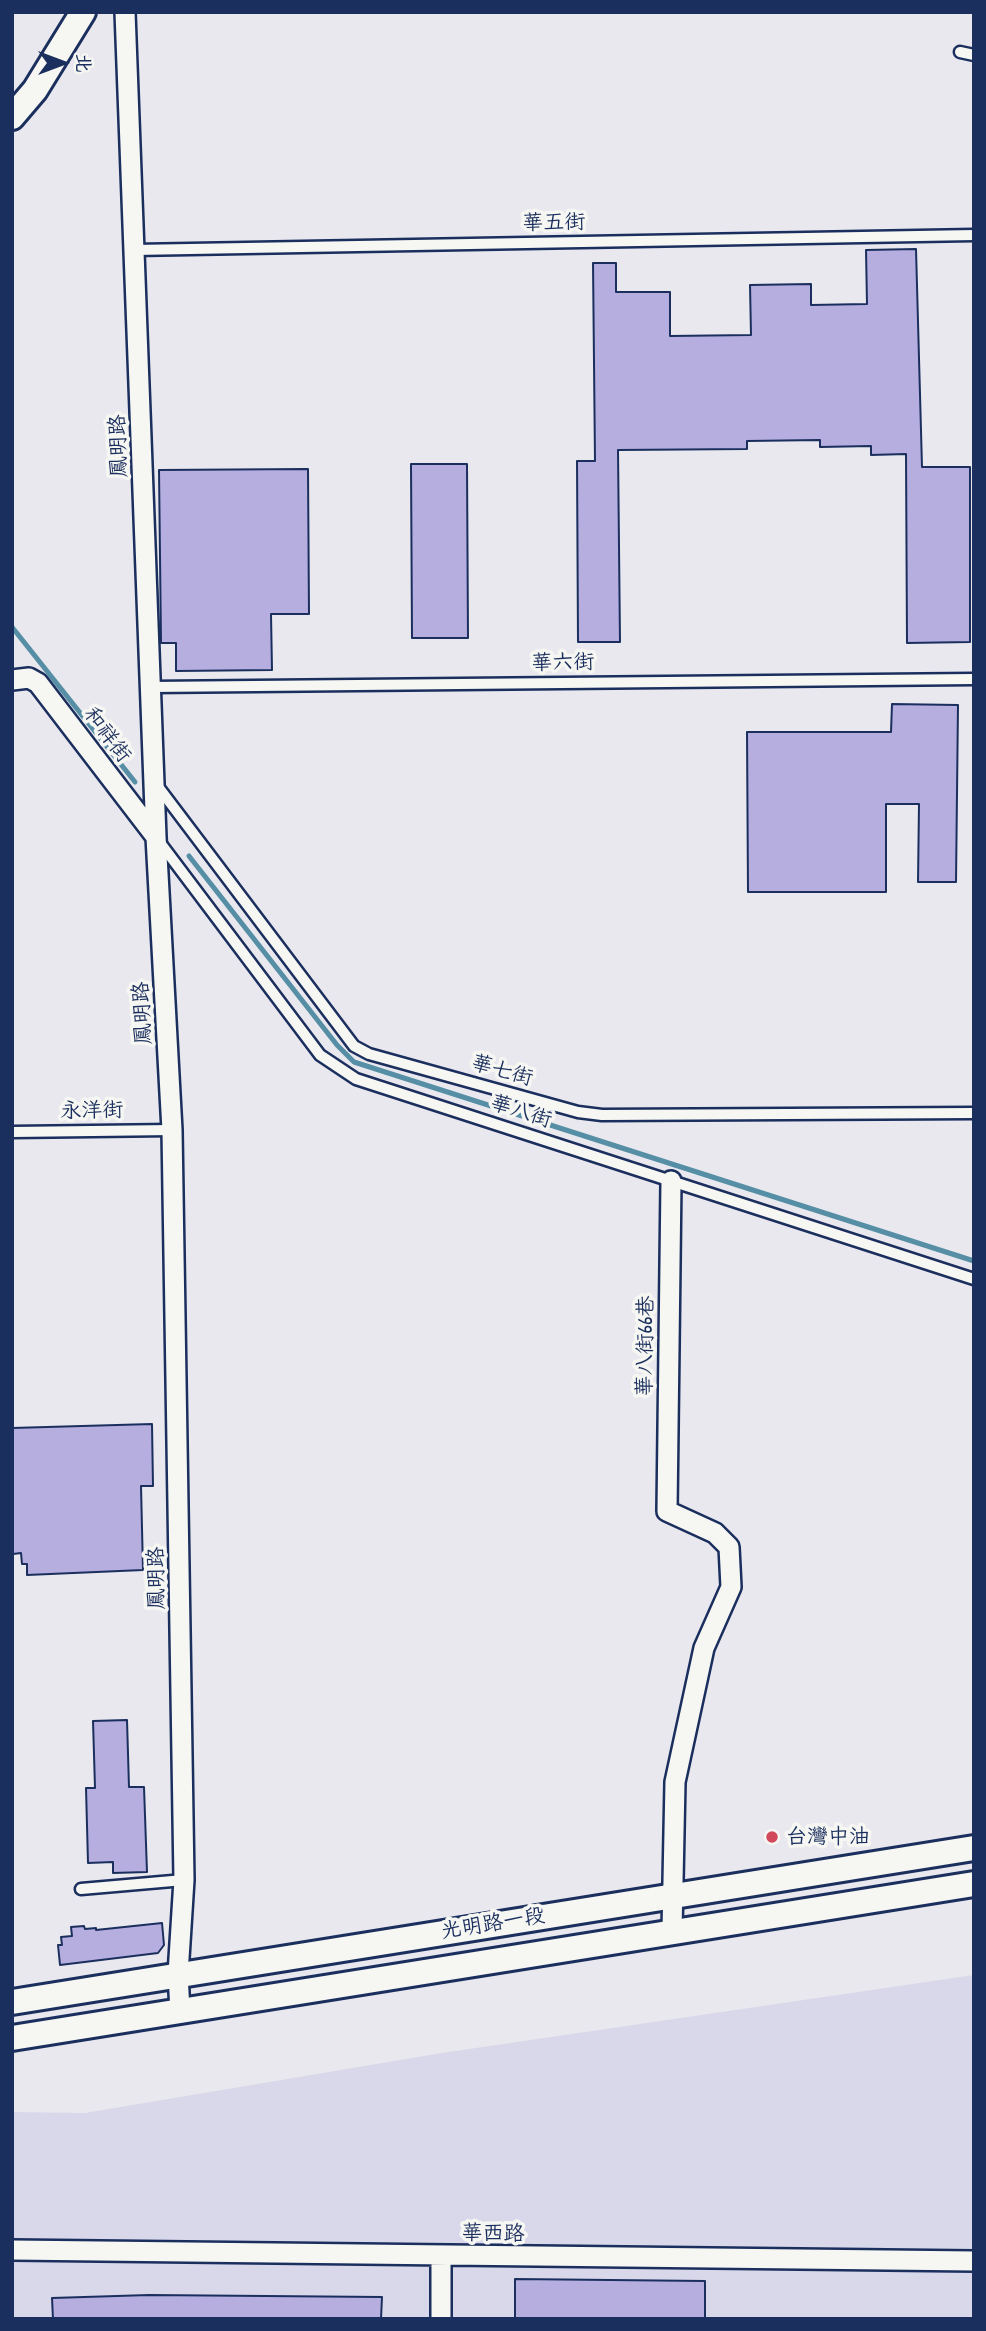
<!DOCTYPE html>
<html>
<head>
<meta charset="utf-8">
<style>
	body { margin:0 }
	#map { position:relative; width:986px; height:2331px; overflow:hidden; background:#e9e8ee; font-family:"Patrick Hand","LXGW WenKai TC",sans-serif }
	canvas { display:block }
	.frame { position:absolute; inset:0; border:14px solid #1b2f5e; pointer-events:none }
	.north { position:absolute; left:28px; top:28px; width:70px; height:70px; -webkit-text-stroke:5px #f6f6f2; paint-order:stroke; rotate:90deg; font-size:19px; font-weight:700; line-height:28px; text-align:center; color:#1b2f5e }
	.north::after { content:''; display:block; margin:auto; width:24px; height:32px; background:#1b2f5e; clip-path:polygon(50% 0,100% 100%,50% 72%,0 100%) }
</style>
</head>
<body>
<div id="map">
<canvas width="986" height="2331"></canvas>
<div class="frame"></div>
<div class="north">北</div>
</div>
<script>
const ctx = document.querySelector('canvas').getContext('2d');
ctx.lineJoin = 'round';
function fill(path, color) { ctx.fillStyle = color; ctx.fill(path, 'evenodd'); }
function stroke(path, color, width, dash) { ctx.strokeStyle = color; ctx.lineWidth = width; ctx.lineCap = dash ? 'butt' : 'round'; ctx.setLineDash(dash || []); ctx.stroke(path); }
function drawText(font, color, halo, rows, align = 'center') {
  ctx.font = font + ' "Patrick Hand","LXGW WenKai TC",sans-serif'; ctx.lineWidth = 7; ctx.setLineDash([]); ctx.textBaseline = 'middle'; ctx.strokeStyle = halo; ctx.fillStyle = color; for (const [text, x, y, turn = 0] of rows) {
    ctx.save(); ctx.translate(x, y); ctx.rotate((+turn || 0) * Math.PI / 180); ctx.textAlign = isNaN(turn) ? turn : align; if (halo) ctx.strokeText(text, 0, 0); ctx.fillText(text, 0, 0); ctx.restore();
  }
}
const built = new Path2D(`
	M974,1975V2319H12V2112L85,2113L442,2053Z`);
const stream = new Path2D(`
	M12,627L135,782
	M189,856L337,1045L354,1062L974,1261`);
const building = new Path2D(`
	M916,249L922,467H970V642L907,643L906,454L871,455V446L820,447V440L747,441V449L618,450L620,642H578L577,461H595L593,263H616V292H670V336L751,335L750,285L811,284V305L867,304L866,250Z
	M411,464H467L468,638H412Z
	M308,469L309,614H271L272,670L176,671V643H161L159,470Z
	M892,704L958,705L956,882H918L919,804H886V892H748L747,732H891Z
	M152,1424L153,1486H141L143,1570L27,1575V1564H22L21,1553L13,1554L12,1428Z
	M127,1720L129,1787H144L147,1872L113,1873V1862L88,1863L86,1788H95L93,1721Z
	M162,1923L164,1945L158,1953L60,1965L58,1945H62L61,1937L72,1936L71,1927L84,1926L85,1929L96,1928V1930Z
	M515,2279L705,2281V2319H515Z
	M149,2295L382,2297L381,2319H53L52,2298Z`);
const service = new Path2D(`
	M960,52L974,55
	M134,250L974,235
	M152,687L974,679
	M156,784L354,1046L369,1054L578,1112L602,1115L974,1113
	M158,840L320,1055L356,1079L974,1279
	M12,1132L172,1130
	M81,1889L184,1880`);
const minor = new Path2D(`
	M125,12L156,837L172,1130L184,1880L178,1974L180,2011
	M12,680L29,678L38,683L156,837
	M671,1181L667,1511L715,1533L729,1547L731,1587L704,1648L675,1782L672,1931
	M12,2250L974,2261
	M441,2319V2256`);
const tertiary = new Path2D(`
	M12,117L35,90L83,12
	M12,2002L974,1848
	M12,2038L974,1884`);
const markers = [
	[772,1837,7,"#d1495b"]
];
const streetNames = [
	["華五街",554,223,-1],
	["鳳明路",119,446,-92],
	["華六街",563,663,-1],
	["和祥街",107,735,53],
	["鳳明路",143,1013,-93],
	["華七街",502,1071,16],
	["永洋街",92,1111,-1],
	["華八街",521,1112,18],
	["華八街66巷",646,1346,-89],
	["鳳明路",157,1578,-91],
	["光明路一段",493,1924,-9],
	["華西路",493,2234,1]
];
const poiNames = [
	["台灣中油",786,1837]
];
fill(built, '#d9d7ea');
stroke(stream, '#568fa5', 5);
fill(building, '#b5aedf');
stroke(building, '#1b2f5e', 2);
stroke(service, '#1b2f5e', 15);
stroke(minor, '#1b2f5e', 24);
stroke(tertiary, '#1b2f5e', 30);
stroke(service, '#f6f6f2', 10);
stroke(minor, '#f6f6f2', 19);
stroke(tertiary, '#f6f6f2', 24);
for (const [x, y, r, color] of markers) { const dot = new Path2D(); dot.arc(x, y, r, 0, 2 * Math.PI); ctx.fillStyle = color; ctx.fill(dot); stroke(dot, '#f6f6f2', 2.5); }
drawText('21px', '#1b2f5e', '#f6f6f2', streetNames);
drawText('21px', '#1b2f5e', '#f6f6f2', poiNames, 'left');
</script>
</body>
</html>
